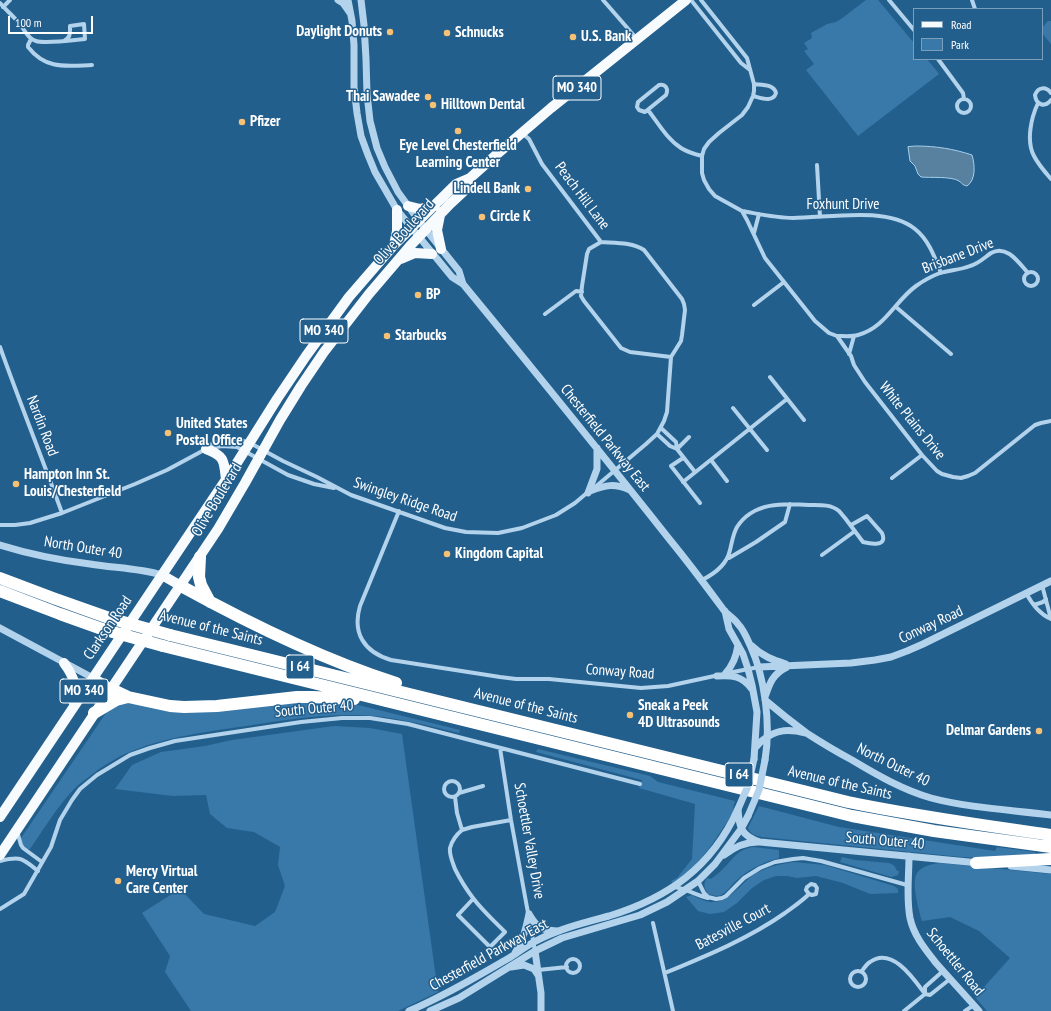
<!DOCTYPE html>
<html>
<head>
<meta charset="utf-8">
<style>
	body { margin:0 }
	#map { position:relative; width:1051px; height:1011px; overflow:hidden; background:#235f8d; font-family:"PT Sans Narrow",sans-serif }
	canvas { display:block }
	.legend { position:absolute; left:913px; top:8px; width:130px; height:52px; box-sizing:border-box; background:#235f8d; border:1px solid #7b9fbb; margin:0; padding:5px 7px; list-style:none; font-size:12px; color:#fff }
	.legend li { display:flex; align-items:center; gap:8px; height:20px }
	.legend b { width:20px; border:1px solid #7b9fbb }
	.scale { position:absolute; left:8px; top:16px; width:85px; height:18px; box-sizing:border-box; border:2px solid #fff; border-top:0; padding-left:5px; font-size:12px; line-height:14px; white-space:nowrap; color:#fff; -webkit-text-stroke:3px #235f8d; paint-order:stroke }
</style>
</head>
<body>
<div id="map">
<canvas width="1051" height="1011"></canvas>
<ul class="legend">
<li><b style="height:5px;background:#f7fbfe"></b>Road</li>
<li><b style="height:11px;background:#3879aa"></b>Park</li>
</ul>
<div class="scale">100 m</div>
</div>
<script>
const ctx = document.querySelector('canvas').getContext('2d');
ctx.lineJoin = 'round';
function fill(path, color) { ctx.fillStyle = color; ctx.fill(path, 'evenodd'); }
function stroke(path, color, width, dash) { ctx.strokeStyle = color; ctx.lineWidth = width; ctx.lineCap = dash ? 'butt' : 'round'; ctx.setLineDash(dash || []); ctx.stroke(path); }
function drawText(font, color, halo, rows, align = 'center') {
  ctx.font = font + ' "PT Sans Narrow",sans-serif'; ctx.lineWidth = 3; ctx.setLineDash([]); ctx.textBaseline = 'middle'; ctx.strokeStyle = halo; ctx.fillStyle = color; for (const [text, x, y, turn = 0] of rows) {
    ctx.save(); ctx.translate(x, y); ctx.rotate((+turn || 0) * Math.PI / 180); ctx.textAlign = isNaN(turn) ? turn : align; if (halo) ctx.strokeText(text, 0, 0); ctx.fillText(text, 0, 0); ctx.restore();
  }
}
const green = new Path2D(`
	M866,0H878L914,43V59H927L939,74L858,136L806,70L814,64L804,51L808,49L804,43L812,38L811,33L827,24L836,22L841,19Z
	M1048,21H1051V44L1042,33V28Z
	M289,702L354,704L460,730L459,733C426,725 392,716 358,715C320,714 283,720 246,726C205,732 163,737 125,754C116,758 107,764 99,769C92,775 84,780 77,786C59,804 45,827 30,849H26L19,841L110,707L124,703L211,712L235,710Z
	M334,726L370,728L402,734L438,992L398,1011H191L165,972L170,956L142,913L180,889L204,914L255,926L275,912L285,886L278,865L280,847L254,832L227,828L210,814L206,795L173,796L115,789L132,765L161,752L205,746L232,740Z
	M538,749L650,776L658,782L735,801L733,808L735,810L709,849L695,866L673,883L671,881L677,878L692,859L695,804L639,788L642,780L536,752Z
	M759,806L839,827L995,851L997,847L1035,852V856L987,858L961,857L762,837C756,836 750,834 748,828Z
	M753,847L779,850V858C764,862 749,869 737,880C732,884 727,892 721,895C717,897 712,895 708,894C704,888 703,884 707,878L711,879C715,876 720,872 724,868C735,857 737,850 753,847Z
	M842,857L855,860L889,863C894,865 895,866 897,871H899L898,875L892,877L888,876L840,862Z
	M794,862L825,865L894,886L898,889V893L870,894L843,883L816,876L797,878L787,876H776L764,880L752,888L737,903L724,912L710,914L698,911L686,897L692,895C696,897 700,899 703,900C725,909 738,886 753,875C765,867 780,864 794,862Z
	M940,863L1051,874V1011H987L975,997L1010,958L979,931L950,917L922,921C919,911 911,882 917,873C922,866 932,864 940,863Z`);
const water = new Path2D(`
	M916,146C936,146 954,149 972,155C975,165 976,180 967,186C962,185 962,183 959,181C951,176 930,178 921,177L918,174L915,166L910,161L908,147Z`);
const minor = new Path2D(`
	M603,0L637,39
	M691,0L741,63L750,70
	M701,0L747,58L754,84V91L753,96L748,107L742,115L719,133L709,142L704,149L702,156V173L704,180L709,189L715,196L742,211L747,220L765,258L815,321L829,333L837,336L851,356L854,365L865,382L922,455L937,471L942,474L953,477L961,478L968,476L975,473L1035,425L1041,423L1051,421
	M889,0L914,30
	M972,0L975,9
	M0,3C6,10 13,16 19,23C24,29 28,39 36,41C45,44 74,40 85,39L84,24L70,26C70,33 71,37 64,41
	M3,7L10,0
	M31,39L28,45V47C46,70 66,66 92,65
	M938,59L963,93L964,99
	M659,85C665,84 669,88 666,95L645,112L639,110L637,107L638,102Z
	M1051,93C1046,86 1038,87 1035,95C1036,105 1045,108 1051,100
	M753,96C761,98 773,103 776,93C774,84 762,85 754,84
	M957 106a7 7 0 1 1 14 0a7 7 0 1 1-14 0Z
	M1038,103C1031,118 1026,141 1034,156C1038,164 1045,172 1051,179
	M648,110C658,123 667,139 681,148C687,152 694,154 702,156
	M522,133L529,139L542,164L601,242C615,243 632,242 644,250L682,299L684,304L685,310L682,335L681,341L671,357L667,412L664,421L657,434L646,444L594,488
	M817,165L820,217
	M742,211C759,214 776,218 793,218C828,218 886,206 915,229C929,240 935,258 941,273
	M754,233L759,214
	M601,242L589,249L587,254L582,286L581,296L584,301L621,348L630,352L671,357
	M1024 279a7 7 0 1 1 14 0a7 7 0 1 1-14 0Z
	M754,305L784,282
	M896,307L951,354
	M545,314L576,291L582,292
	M837,336C844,336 852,337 858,335C885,328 895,301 916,286C923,281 932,276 940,273C950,270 960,270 970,266C978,264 984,258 991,253C1007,244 1019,263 1028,273
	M0,347C20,403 42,458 62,513
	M849,354L854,336
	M770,377L804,420
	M733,408L767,450
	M661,428L676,442L677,449L695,472
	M657,434L670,446L677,449
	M211,448L222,446L237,447L288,475L314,484L334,488
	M677,449L689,437
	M683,458L671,466L700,503
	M711,460L727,481
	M892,478L922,455
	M683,482L787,399
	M399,511L360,606C352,633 364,652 391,660L500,677L516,679H549L641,688L668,686L719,675
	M0,525H15L30,523L62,513L135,484L167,470L206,449L213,443L226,439H237L250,443L283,461L317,477L351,495L445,528L466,532L498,533L522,528L556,515L575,503L588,492
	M822,555L855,531
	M729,558L756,542L785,522L790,504
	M702,580C714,574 727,565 730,550C732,542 733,534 737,527C753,502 784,503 809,505C819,505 831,504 839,511C841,513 843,516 845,518C851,526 857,534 863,542C871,544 888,547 882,533L867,516L851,525
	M1042,585L1051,619
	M1026,593C1032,604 1039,614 1051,619
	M1034,605L1043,602L1046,599
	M728,673L759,667
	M500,748L511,820L535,951
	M444 789a8 8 0 1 1 16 0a8 8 0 1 1-16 0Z
	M459,793L483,786
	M455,797L457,813L462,830C456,835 452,840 450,848C449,855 453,863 455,869C460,879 466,889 473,898C482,910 494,921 505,932L490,947L458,915L473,899
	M462,830L472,827L511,820
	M17,831L21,845L23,848L42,862
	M0,861C21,856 22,858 38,871
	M698,881L704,893L708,897L716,899L722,898L726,896L744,878L760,868L775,862L793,859L803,858L821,861L907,885
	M673,887C685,888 696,895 708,898
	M0,909L24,894L51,847L60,820L72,800L80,789L97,775L130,755L150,748L175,741L301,722L342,718H370L408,724L640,784
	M653,923L673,1011
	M566 966a7 7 0 1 1 14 0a7 7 0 1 1-14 0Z
	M538,970L567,967
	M850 979a8 8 0 1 1 16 0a8 8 0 1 1-16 0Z
	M862,971C864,968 867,964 870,962C892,946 914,979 925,994
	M665,973C706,956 748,939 785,913C793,907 801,902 809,894L812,895L816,894L817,888L815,885L811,884L807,887L806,890L809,894
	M925,994V987L943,971
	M904,1011L925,994L930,995L950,979
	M965,1011L974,1005`);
const tertiary = new Path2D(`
	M338,0L343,3L350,13
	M348,0L352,21L354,45V87L357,113L361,136L368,155L375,172L397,210L452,277L463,284C533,369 602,454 670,540C688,562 706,586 723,609C727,615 734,618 738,624C743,629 747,638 750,645C765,677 771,725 765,760
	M361,0L364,25L366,59L367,94L370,121L377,148L385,167L398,192L419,221L459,271L463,284
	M590,491C606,485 614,483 630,490
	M588,493L597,469V448
	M0,545C29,554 59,560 90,564C114,568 138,568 162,575
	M725,611L729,629L743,654L748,669L752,685L757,712L754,759
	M0,628L93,678
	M752,646C762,656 773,660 786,664
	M759,667L851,663L875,660L891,657L907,651L923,644L1051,581
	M725,674C733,665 736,657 738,645
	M717,676C733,675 742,676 752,689
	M765,697C770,682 773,674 787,667
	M765,700C779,712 793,723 808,734C822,743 837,752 852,760C877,775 903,790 931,798C969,808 1012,810 1051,815
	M755,748C769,731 785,727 805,733
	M738,809C739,827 741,836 760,842L979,863
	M724,855C733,848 746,842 758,842
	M909,856C909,877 906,897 910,918C914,936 925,949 936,963C950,979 965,995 979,1011
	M1011,866L1051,870
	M529,914C538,929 541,930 557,931
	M535,951L541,993V1011
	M515,953C523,941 526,928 529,914
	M511,967L524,965L534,969L538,975
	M409,1011C444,996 476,977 509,958C517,953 525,947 534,942C558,929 583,923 609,916C668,898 712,867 738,809
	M430,1011L459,998L535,951L562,938L640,915L667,902L698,881L715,864L741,829L748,816`);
const primary = new Path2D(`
	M408,206L420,209L435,206
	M440,215L437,230L441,249
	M394,245L397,231V210
	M401,259L415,253L432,254
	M206,449C225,456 224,461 226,480
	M162,575L181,586
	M64,663C73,675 79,688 74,704
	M93,678L111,689
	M0,817L235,466L277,399L306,356L349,297L394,245L456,184L470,178L496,155L551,108L686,0
	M0,855L218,529L245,483L280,420L301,386L324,352L369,294L410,246L450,204L464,191L470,178`);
const motorway = new Path2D(`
	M200,557L199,577L201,585L210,602
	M0,578L53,598L109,618
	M181,586C250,624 321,659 396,683
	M0,591L60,614L102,629
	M170,635L848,802C915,816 983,825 1051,835
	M163,646L852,816L934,831L1051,847
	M111,689L128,697L170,706L184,707L217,706L297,697H313L354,699
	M94,713L116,700L128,697
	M976,863L1051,859`);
const tertiaryBridge = new Path2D(`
	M738,809L748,786L754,759
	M748,816L759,790L765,760`);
const motorwayBridge = new Path2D(`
	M109,618L170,635
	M102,629L163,646`);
const markers = [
	[390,32,4,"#f6c175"],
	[447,33,4,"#f6c175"],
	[573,37,4,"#f6c175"],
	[428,97,4,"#f6c175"],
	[433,105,4,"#f6c175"],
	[242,122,4,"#f6c175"],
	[458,131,4,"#f6c175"],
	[528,189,4,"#f6c175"],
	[482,217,4,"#f6c175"],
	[418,295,4,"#f6c175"],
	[387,336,4,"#f6c175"],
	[168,433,4,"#f6c175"],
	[16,484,4,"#f6c175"],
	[447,554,4,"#f6c175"],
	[630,715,4,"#f6c175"],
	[1039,731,4,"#f6c175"],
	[118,881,4,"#f6c175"]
];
const shields = [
	[577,88,48],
	[324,331,48],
	[300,667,28],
	[84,691,48],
	[739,775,28]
];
const shieldNames = [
	["MO 340",577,88],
	["MO 340",324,331],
	["I 64",300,667],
	["MO 340",84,691],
	["I 64",739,775]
];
const poiNames = [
	["Daylight Donuts",382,32,"right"],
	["Schnucks",455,33],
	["U.S. Bank",581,37],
	["Thai Sawadee",420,97,"right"],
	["Hilltown Dental",441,105],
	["Pfizer",250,122],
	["Eye Level Chesterfield",458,146,"center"],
	["Learning Center",458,163,"center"],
	["Lindell Bank",520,189,"right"],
	["Circle K",490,217],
	["BP",426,295],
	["Starbucks",395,336],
	["United States",176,424],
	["Postal Office",176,441],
	["Hampton Inn St.",24,475],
	["Louis/Chesterfield",24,492],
	["Kingdom Capital",455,554],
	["Sneak a Peek",638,706],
	["4D Ultrasounds",638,723],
	["Delmar Gardens",1031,731,"right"],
	["Mercy Virtual",126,872],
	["Care Center",126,889]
];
const streetNames = [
	["Peach Hill Lane",582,196,53],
	["Foxhunt Drive",843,205],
	["Olive Boulevard",404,232,-48],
	["Brisbane Drive",958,256,-21],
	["White Plains Drive",912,421,51],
	["Nardin Road",42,426,69],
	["Chesterfield Parkway East",605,438,51],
	["Olive Boulevard",217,500,-59],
	["Swingley Ridge Road",405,500,19],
	["North Outer 40",83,548,9],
	["Conway Road",931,625,-25],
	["Clarkson Road",108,628,-56],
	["Avenue of the Saints",211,628,14],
	["Conway Road",620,672,4],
	["Avenue of the Saints",526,706,14],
	["South Outer 40",314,709,-5],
	["North Outer 40",893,765,26],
	["Avenue of the Saints",840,783,13],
	["Schoettler Valley Drive",529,841,80],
	["South Outer 40",885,841,5],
	["Batesville Court",733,927,-28],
	["Chesterfield Parkway East",489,955,-29],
	["Schoettler Road",955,962,51]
];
fill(green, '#3879aa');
fill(water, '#58809f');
stroke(water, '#a6cfec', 1);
stroke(minor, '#b2d3eb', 4);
stroke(tertiary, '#b2d3eb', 7);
stroke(primary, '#f7fbfe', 10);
stroke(motorway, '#fff', 12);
stroke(tertiaryBridge, '#b2d3eb', 7);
stroke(motorwayBridge, '#fff', 12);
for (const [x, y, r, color] of markers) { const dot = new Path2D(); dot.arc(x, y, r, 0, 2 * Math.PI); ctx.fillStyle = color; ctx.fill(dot); stroke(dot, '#235f8d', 1.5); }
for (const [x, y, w] of shields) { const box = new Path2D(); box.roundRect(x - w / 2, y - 12, w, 24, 3); ctx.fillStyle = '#235f8d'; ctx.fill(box); stroke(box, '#fff', 1); }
drawText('bold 14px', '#fff', null, shieldNames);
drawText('bold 15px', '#fff', '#235f8d', poiNames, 'left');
drawText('15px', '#fff', '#235f8d', streetNames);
</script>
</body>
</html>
